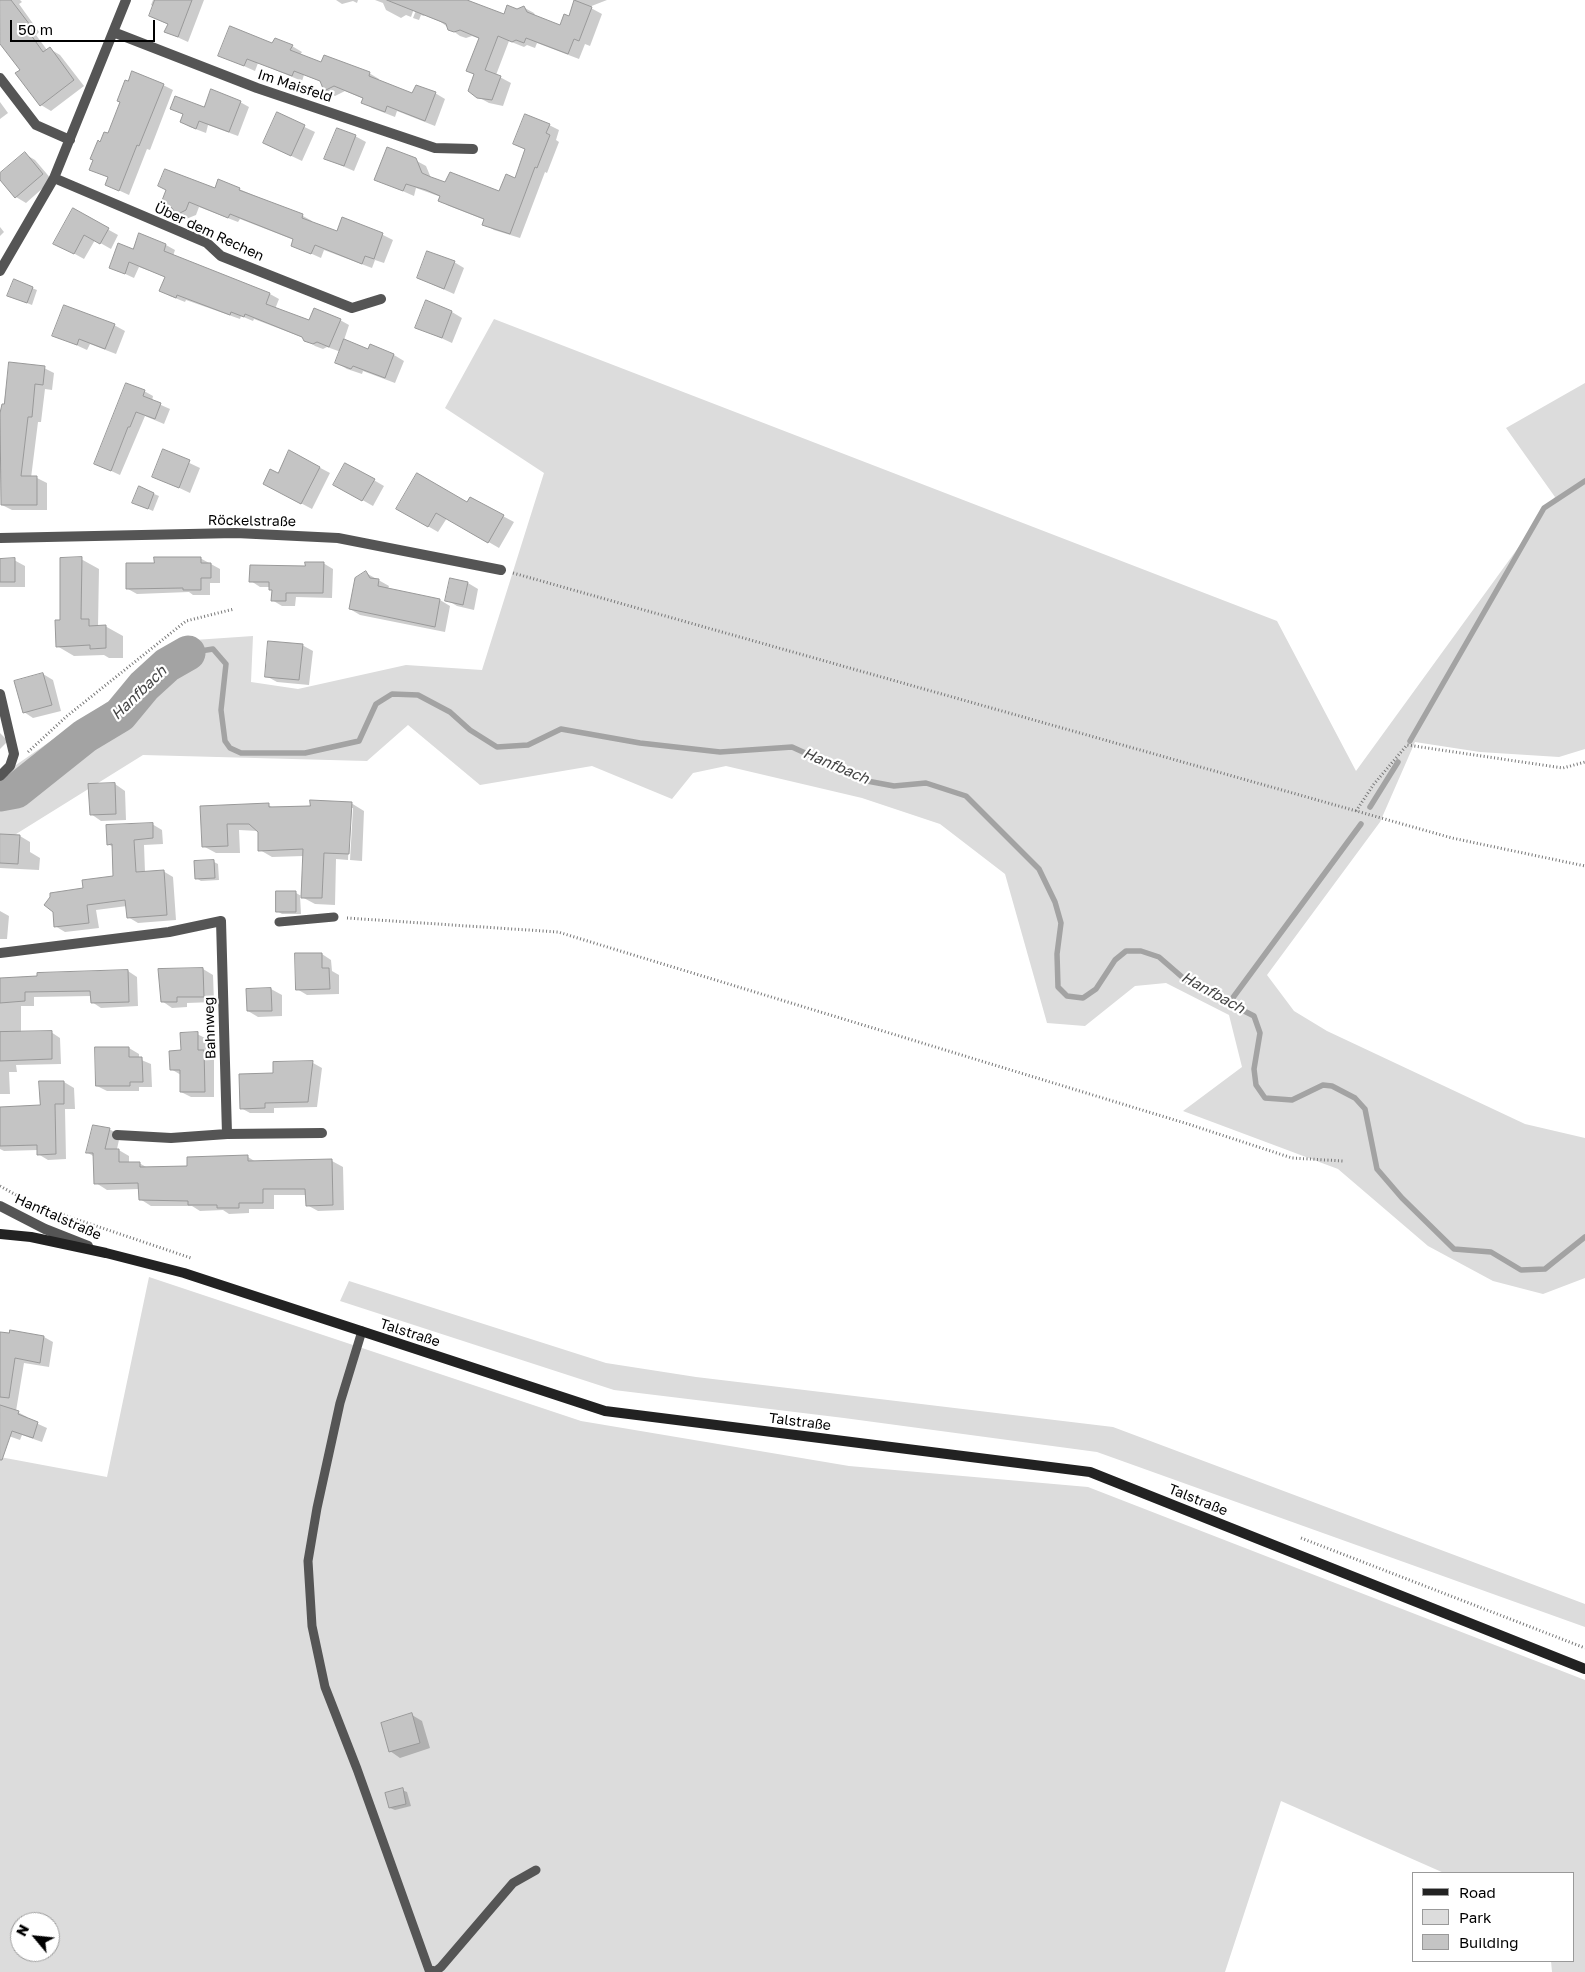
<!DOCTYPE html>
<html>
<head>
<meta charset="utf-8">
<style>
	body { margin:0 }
	#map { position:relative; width:1585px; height:1972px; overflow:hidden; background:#fff; font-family:"Golos Text",sans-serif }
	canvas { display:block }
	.legend { position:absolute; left:1412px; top:1872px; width:162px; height:90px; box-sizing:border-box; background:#fff; border:1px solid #999; margin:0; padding:6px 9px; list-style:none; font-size:15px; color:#000 }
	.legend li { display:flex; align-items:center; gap:10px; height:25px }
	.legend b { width:25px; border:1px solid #999 }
	.north { position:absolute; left:10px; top:1912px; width:50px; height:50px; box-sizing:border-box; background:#fff; border:1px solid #999; border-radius:50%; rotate:298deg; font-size:14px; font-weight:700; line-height:20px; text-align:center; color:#000 }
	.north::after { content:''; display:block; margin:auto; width:18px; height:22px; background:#000; clip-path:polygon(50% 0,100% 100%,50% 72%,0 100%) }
	.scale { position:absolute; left:10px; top:20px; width:145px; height:22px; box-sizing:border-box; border:2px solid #000; border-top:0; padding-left:6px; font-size:15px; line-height:18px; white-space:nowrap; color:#000; -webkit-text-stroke:4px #fff; paint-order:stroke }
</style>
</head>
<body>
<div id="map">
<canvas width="1585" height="1972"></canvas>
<ul class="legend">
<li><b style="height:6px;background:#222"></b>Road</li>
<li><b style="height:14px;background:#dcdcdc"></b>Park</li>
<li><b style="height:14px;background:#c4c4c4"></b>Building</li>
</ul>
<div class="north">N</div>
<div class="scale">50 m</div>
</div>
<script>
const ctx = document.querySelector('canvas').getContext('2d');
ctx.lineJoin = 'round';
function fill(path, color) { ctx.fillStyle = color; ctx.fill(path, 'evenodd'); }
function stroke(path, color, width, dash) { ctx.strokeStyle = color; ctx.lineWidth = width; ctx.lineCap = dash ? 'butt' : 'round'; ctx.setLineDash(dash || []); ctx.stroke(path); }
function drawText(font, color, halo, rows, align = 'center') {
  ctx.font = font + ' "Golos Text",sans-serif'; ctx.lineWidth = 4.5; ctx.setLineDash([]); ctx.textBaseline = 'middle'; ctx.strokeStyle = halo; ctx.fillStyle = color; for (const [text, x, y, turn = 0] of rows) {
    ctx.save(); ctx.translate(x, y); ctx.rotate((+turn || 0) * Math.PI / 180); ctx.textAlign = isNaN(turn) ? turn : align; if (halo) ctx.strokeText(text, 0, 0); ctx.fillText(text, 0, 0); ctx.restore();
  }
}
const green = new Path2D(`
	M494,319L1277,621L1356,771L1555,497L1506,428L1585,383V749L1559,757L1480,752L1415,742L1380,822L1267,975L1294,1011L1327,1031L1525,1124L1585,1138V1278L1543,1294L1493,1281L1428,1246L1338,1169L1183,1111L1242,1067L1229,1015L1166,983L1135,986L1085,1026L1047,1023L1005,874L940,824L862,798L726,766L693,773L672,799L592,766L480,785L408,725L367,761L143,755L0,844V776L116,696L180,641L253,636L251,682L298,689L406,665L482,670L544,473L445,408Z
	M149,1277L581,1421L849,1466L1088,1487L1585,1680V1972H1552L1551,1961H1574V1873H1444L1281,1801L1225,1972H0V1457L107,1477ZM20,1922H50V1952H20Z
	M349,1281L606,1363L696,1377L1113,1427L1585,1604V1627L1097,1452L844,1418L614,1390L340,1301Z`);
const shadow = new Path2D(`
	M0,0H20L22,2L19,4L39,32L36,35L47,50L50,49L60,55L84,86L51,111L41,105L21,70L0,42Z
	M153,0H204L188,42L166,32L169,25L150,16L154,7L151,5Z
	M336,0H358L357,3L353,1L342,4Z
	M375,0H417L411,17L406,15L401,18L386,10L383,3Z
	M420,0H430L424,16L421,15L419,20L413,18Z
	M448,0H456L505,16L523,7L534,13L536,17L561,27L569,17L576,0H607L589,7L602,14L590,46L585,44L579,59L537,43L535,48L527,45L524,47L509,41L496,75L511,83L503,106L489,103L478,97L475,75L468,71L480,39L472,36L466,38L460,36L438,20Z
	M273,45L292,46L302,52L300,55L322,64L369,73L379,79L378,81L413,95L435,93L445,99L435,126L397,111L395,117L372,108L363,102L364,99L345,91L335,96L325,90L322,82L304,75L302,81L258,63L255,71L219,55Z
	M163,85L173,90L150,150L147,149L129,195L107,185L109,178L91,169L101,143Z
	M0,102L8,113L0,119Z
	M240,102L249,107L238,136L208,125L206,133L190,127L181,122L184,115L171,109H205Z
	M277,114L315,132L302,161L264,143Z
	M549,125L559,130L556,140L559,142L547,173L545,172L520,238L494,230L484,224L485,220L449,206L440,201L441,197L416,188L414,196L375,179L415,160L426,166L431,178L446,184L500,193L515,179L526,150L514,144Z
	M355,136L366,142L354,171L326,159Z
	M25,154L35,160L52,180L26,203L16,197L0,178V174Z
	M239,189L303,216L312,221L311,223L338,233L343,219L383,235L393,240L384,263L375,260L372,268L324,250L321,258L292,245L294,240L240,219L238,222L199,207L196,215L186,219L176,214L174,209L162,203L215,190Z
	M73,210L118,235L111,249L95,240L84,259L55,243Z
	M0,227L4,232L0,236Z
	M166,245L175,250L173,256L270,294L279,299L275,309L310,322L340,320L349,325L344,340L369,350L394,355L404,361L395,383L363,371L362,374L347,369L337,363L341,352L327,347L323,349L315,346L304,338L254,319L253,321L241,316L240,319L186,300L185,302L170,296L161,291L166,277L139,267L134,278L110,267L134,251Z
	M454,262L464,268L454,294L418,278Z
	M32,288L37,290L32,305L14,298Z
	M452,312L462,318L452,343L417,327Z
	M114,325L125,331L116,354L90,344L87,350L54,335Z
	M44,368L54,373L52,390L45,389L41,422H38L31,478H37L47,483V510H12L2,505L0,414H2Z
	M144,391L153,396L152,401L170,409L164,424L145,416L120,475L96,464Z
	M164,451L200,468L190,493L154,476Z
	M290,452L330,473L312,509L274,489L278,474Z
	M346,464L384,486L373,506L334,484Z
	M140,488L159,496L153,511L139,505Z
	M471,499L514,522L499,548L447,518L438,532L398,509L468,504Z
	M200,558L220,569V583H210V595H193L189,592L137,594L128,589L156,564Z
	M81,559L99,569L98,627L105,626L123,636V658H109L104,655L74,656L57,646L61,621Z
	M0,560H14L25,566V587H0Z
	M323,563L333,569L332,598L296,597L295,606H282L272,600L273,591L271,587H260L251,581Z
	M366,573L389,586L388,589L440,600L450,606L445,632L360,615L350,609Z
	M468,583L478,589L474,610L457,606L447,600Z
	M302,645L313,651L309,685L277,682L266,676Z
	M43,674L53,680L61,711L33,718L24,712Z
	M0,733L8,741L0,749Z
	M115,784L125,791L126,820L101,821L91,814Z
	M351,803L364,811L362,861L350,860L353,808H350L348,860L336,859L335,905L315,904L300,896L301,914H282L277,911L296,893L303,897L304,856L272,857L260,850L258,831L239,830L240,853H216L203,846L202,807L268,805L274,808Z
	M152,824L162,830L163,844L144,845L145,872L163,871L173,877L176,920L138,923L128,917L127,906L96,910L99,928L65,932L55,926L84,889L114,877L113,847L108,844Z
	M0,835L20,836L30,842V852L40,858L39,870L0,868Z
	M214,862L218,864L219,880L201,881L196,878Z
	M0,911L9,916L7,939H0Z
	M322,954L331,960L332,971L339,975V994L307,995L297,989Z
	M203,969L213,975L214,1002L187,1003V1007L172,1008L162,1001L160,970Z
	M128,971L137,977L138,1006L101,1008L92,1002V996L34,997V1006H21V1033L51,1032L60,1038L61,1064L16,1065L17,1072H9L10,1094H0V979Z
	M271,989L282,995V1016L258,1017L248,1011Z
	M197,1034L207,1039L208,1054L214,1057V1097H191L181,1092V1075L171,1069L182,1052Z
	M129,1048L139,1054V1059L151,1064L152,1087H139V1091H107L97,1086L96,1049Z
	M313,1063L322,1068L317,1107L274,1108V1113H250L241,1108L275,1074Z
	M64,1082L74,1088L75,1109H65L66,1159L48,1160L38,1154V1150L4,1151L0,1149V1108L41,1107Z
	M109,1129L120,1135L117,1149L129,1156V1163H139L148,1168L188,1167L248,1157L256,1162L332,1161L343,1167L344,1210L318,1211L307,1205V1195H274V1209H249V1213L229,1214L223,1210L200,1211L192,1206H151L140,1199L139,1189L107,1190L96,1183L95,1157L88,1153Z
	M0,1333L44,1337L53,1342L49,1367L24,1363L16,1411L27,1417V1419L47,1428L42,1442L22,1435L20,1440L0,1433Z
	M412,1715L422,1721L430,1748L400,1758L390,1751Z
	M402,1790L407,1792L411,1806L395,1810L390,1808Z`);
const stream = new Path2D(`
	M188,653L213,649L226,664L221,710L225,741L230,748L241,753H305L359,741L376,704L392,694L418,695L450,712L470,730L497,747L528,745L561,729L640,743L720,752L792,747L867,781L894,786L926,783L966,796L1039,869L1055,902L1061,923L1057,954L1058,987L1067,996L1083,998L1096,989L1115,960L1126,951H1141L1159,957L1189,983L1254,1016L1260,1033L1254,1069L1256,1085L1265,1098L1292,1100L1323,1085L1332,1086L1355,1098L1365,1109L1377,1169L1402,1198L1454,1249L1491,1252L1521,1270L1545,1269L1585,1237
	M1410,741L1544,508L1585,481
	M1370,807L1398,762
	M1229,1003L1361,824`);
const river = new Path2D(`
	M0,794L16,791L85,736L120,715L144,686L167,665L188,653`);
const building = new Path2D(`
	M0,0H11L30,25L26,28L43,52L50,47L74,80L40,106L15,73L20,70L0,44Z
	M155,0H192L178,37L164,32L168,24L149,16Z
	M387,0H467L504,14L507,5L517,9L524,6L527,12L560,25L564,14L569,16L574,0L592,7L579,41L574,39L568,54L526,38L524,43L516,40L512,42L498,36L485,70L501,76L492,100L477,98L468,91L474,74L466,71L479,38L460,30L454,32L448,30L446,24Z
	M230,26L272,43L275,38L293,45L290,50L321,62L324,55L370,72L369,76L412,93L416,85L436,92L425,121L387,106L385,112L361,103L363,98L334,86L324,91L320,81L294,71L292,76L247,59L244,66L218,56Z
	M132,71L164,84L139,146L137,145L119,191L105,185L108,177L89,170L93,160L90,159L98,140L100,142L104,132L108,133L120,102L117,101L125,80L128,81Z
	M211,89L241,101L229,132L199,121L196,129L180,122L183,114L170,109L175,96L204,107Z
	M277,112L305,125L291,156L263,143Z
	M525,114L550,124L546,133L550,135L537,168L535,167L510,234L482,225L484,219L438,201L440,196L426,190L406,184L403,191L374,180L387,147L416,158L422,173L431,177L445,182L450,172L499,191L506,174L515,178L525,149L513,144Z
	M337,128L356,135L344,166L324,159Z
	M25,152L43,174L15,198L0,180V173Z
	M165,169L215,188L218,179L240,188L239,190L303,214L302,218L337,231L342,217L383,233L374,259L365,256L362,264L315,245L311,254L291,246L293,239L230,214L228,218L189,202L186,210L176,215L172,208L161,203L166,190L158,186Z
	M73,208L109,228L100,244L84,235L74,254L53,244Z
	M139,233L166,244L164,251L270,293L266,304L309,320L314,308L341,319L329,347L317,342L313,344L304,341L302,337L245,314L244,317L231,312L230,315L177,295L176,298L159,291L165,277L129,262L125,274L109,268L118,243L133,249Z
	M427,251L455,261L444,289L417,278Z
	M14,279L33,287L27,303L7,296Z
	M426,300L452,311L442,338L415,328Z
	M64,305L115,324L105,349L79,339L77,345L52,336Z
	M344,339L368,349L370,344L394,354L385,378L353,366L351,369L335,363Z
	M9,362L45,366L43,385L35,384L32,417H28L21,476H37V505H1L0,413L2,404H4Z
	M126,383L145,390L143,396L161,403L155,419L136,412L130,427H128L111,471L94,464Z
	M163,449L190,460L179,488L152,477Z
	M289,450L320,467L301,504L263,484L270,469L278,473Z
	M345,463L375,479L362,501L333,485Z
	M417,473L467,502L470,497L504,515L488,543L436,513L428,527L396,509Z
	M139,486L154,493L148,509L132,503Z
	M82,557L81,619H89V626L106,625V648L90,649V645L56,647L55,620H60V558Z
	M154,557H201V563H211V578H201V590H183V588L126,589V563H154Z
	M15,558V582H0V559Z
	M305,562H324L323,593H286V601H271L272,590H269V582H249L250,565L305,566Z
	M366,571L370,578L379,579L378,586L440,599L435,627L349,609L355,578Z
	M450,578L468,582L463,605L445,601Z
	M268,641L303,644L299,680L265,677Z
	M43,673L52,705L23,713L14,681Z
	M115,783L116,814L90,815L88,784Z
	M310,800L352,802L349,854L324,853L322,898H301L303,849L258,851V832L249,824H227L228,846L202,847L200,806L269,803V807L310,806Z
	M153,823V838L134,840L136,872L164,870L167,915L127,918L125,900L87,905L89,923L54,927L53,912L44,905L50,897V893L83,888L82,880L113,876L112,844L107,845L106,825Z
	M0,834L20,835L18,864L0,863Z
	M214,860L215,878L195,879L194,861Z
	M276,891H296V912H276Z
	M295,953H322V968H329L330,989L296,990Z
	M203,968L204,997H177V1002H161L158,969Z
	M128,970L129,1002L91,1003L90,991L25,992V1001L0,1003V978L37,976V973Z
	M271,988L272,1011H247L246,989Z
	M52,1031V1059L0,1061V1032Z
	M198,1032V1050H204L205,1092H180V1070H170L169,1051L181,1050L180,1033Z
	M95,1047H129V1057H142L143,1082H130V1086H96Z
	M313,1061L308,1102L265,1103V1108L240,1109L239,1074L273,1073V1062Z
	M39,1081H64V1104H55L56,1154L37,1155V1145L0,1146V1107L40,1105Z
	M93,1125L110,1128L105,1149H119V1162H140V1167L187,1166V1157L248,1155V1161L332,1159L333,1205L306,1206L305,1189H263V1203H239V1208H217V1205H188V1201L139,1200L138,1183L94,1184L93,1153H86Z
	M10,1330L44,1336L40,1363L15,1358L9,1398L0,1397V1332L9,1333Z
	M0,1405L19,1411L18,1414L38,1422L33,1438L12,1431L2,1460H0Z
	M412,1713L420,1743L389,1752L381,1723Z
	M403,1788L406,1804L389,1808L385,1793Z`);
const path = new Path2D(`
	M513,573L1452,838L1585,866
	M28,752L67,716L186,621L234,609
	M1356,811L1374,784L1407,745L1563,768L1585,762
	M347,918L558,932L1188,1124L1292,1158L1343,1161
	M0,1186L34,1205L191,1258
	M1301,1538L1585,1648`);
const service = new Path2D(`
	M279,922L334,917
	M362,1331L340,1403L317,1508L308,1561L312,1626L325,1687L357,1769L429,1970L436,1971L441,1967L513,1883L536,1870`);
const minor = new Path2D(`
	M113,32L257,88L435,148L473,149
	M0,78L36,125L70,140
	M54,178L207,243L221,256L352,308L381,299
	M0,271L54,178L126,0
	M0,538L236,533L338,538L501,570
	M0,694L14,754L10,766L0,776
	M0,953L169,932L221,921L227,1134L322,1133
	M117,1135L171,1138L227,1134
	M0,1206L45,1229L88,1246`);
const secondary = new Path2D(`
	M0,1234L31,1237L106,1253L184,1273L605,1411L1090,1472L1585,1669`);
const streetNames = [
	["Im Maisfeld",295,86,18],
	["Über dem Rechen",209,232,25],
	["Röckelstraße",252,521,1],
	["Bahnweg",210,1028,-92],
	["Hanftalstraße",58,1217,24],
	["Talstraße",410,1333,18],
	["Talstraße",800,1422,7],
	["Talstraße",1198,1500,22]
];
const waterNames = [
	["Hanfbach",139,693,-44],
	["Hanfbach",836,766,23],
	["Hanfbach",1213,993,29]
];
fill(green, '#dcdcdc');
fill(shadow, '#0003');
stroke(stream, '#a3a3a3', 5.5);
stroke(river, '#a3a3a3', 35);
fill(building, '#c4c4c4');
stroke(building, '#999', 1);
stroke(path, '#777', 3, [1, 2.5]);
stroke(service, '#555', 9);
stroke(minor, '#555', 10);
stroke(secondary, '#222', 10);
drawText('14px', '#000', '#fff', streetNames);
drawText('italic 15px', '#444', '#fff', waterNames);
</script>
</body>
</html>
